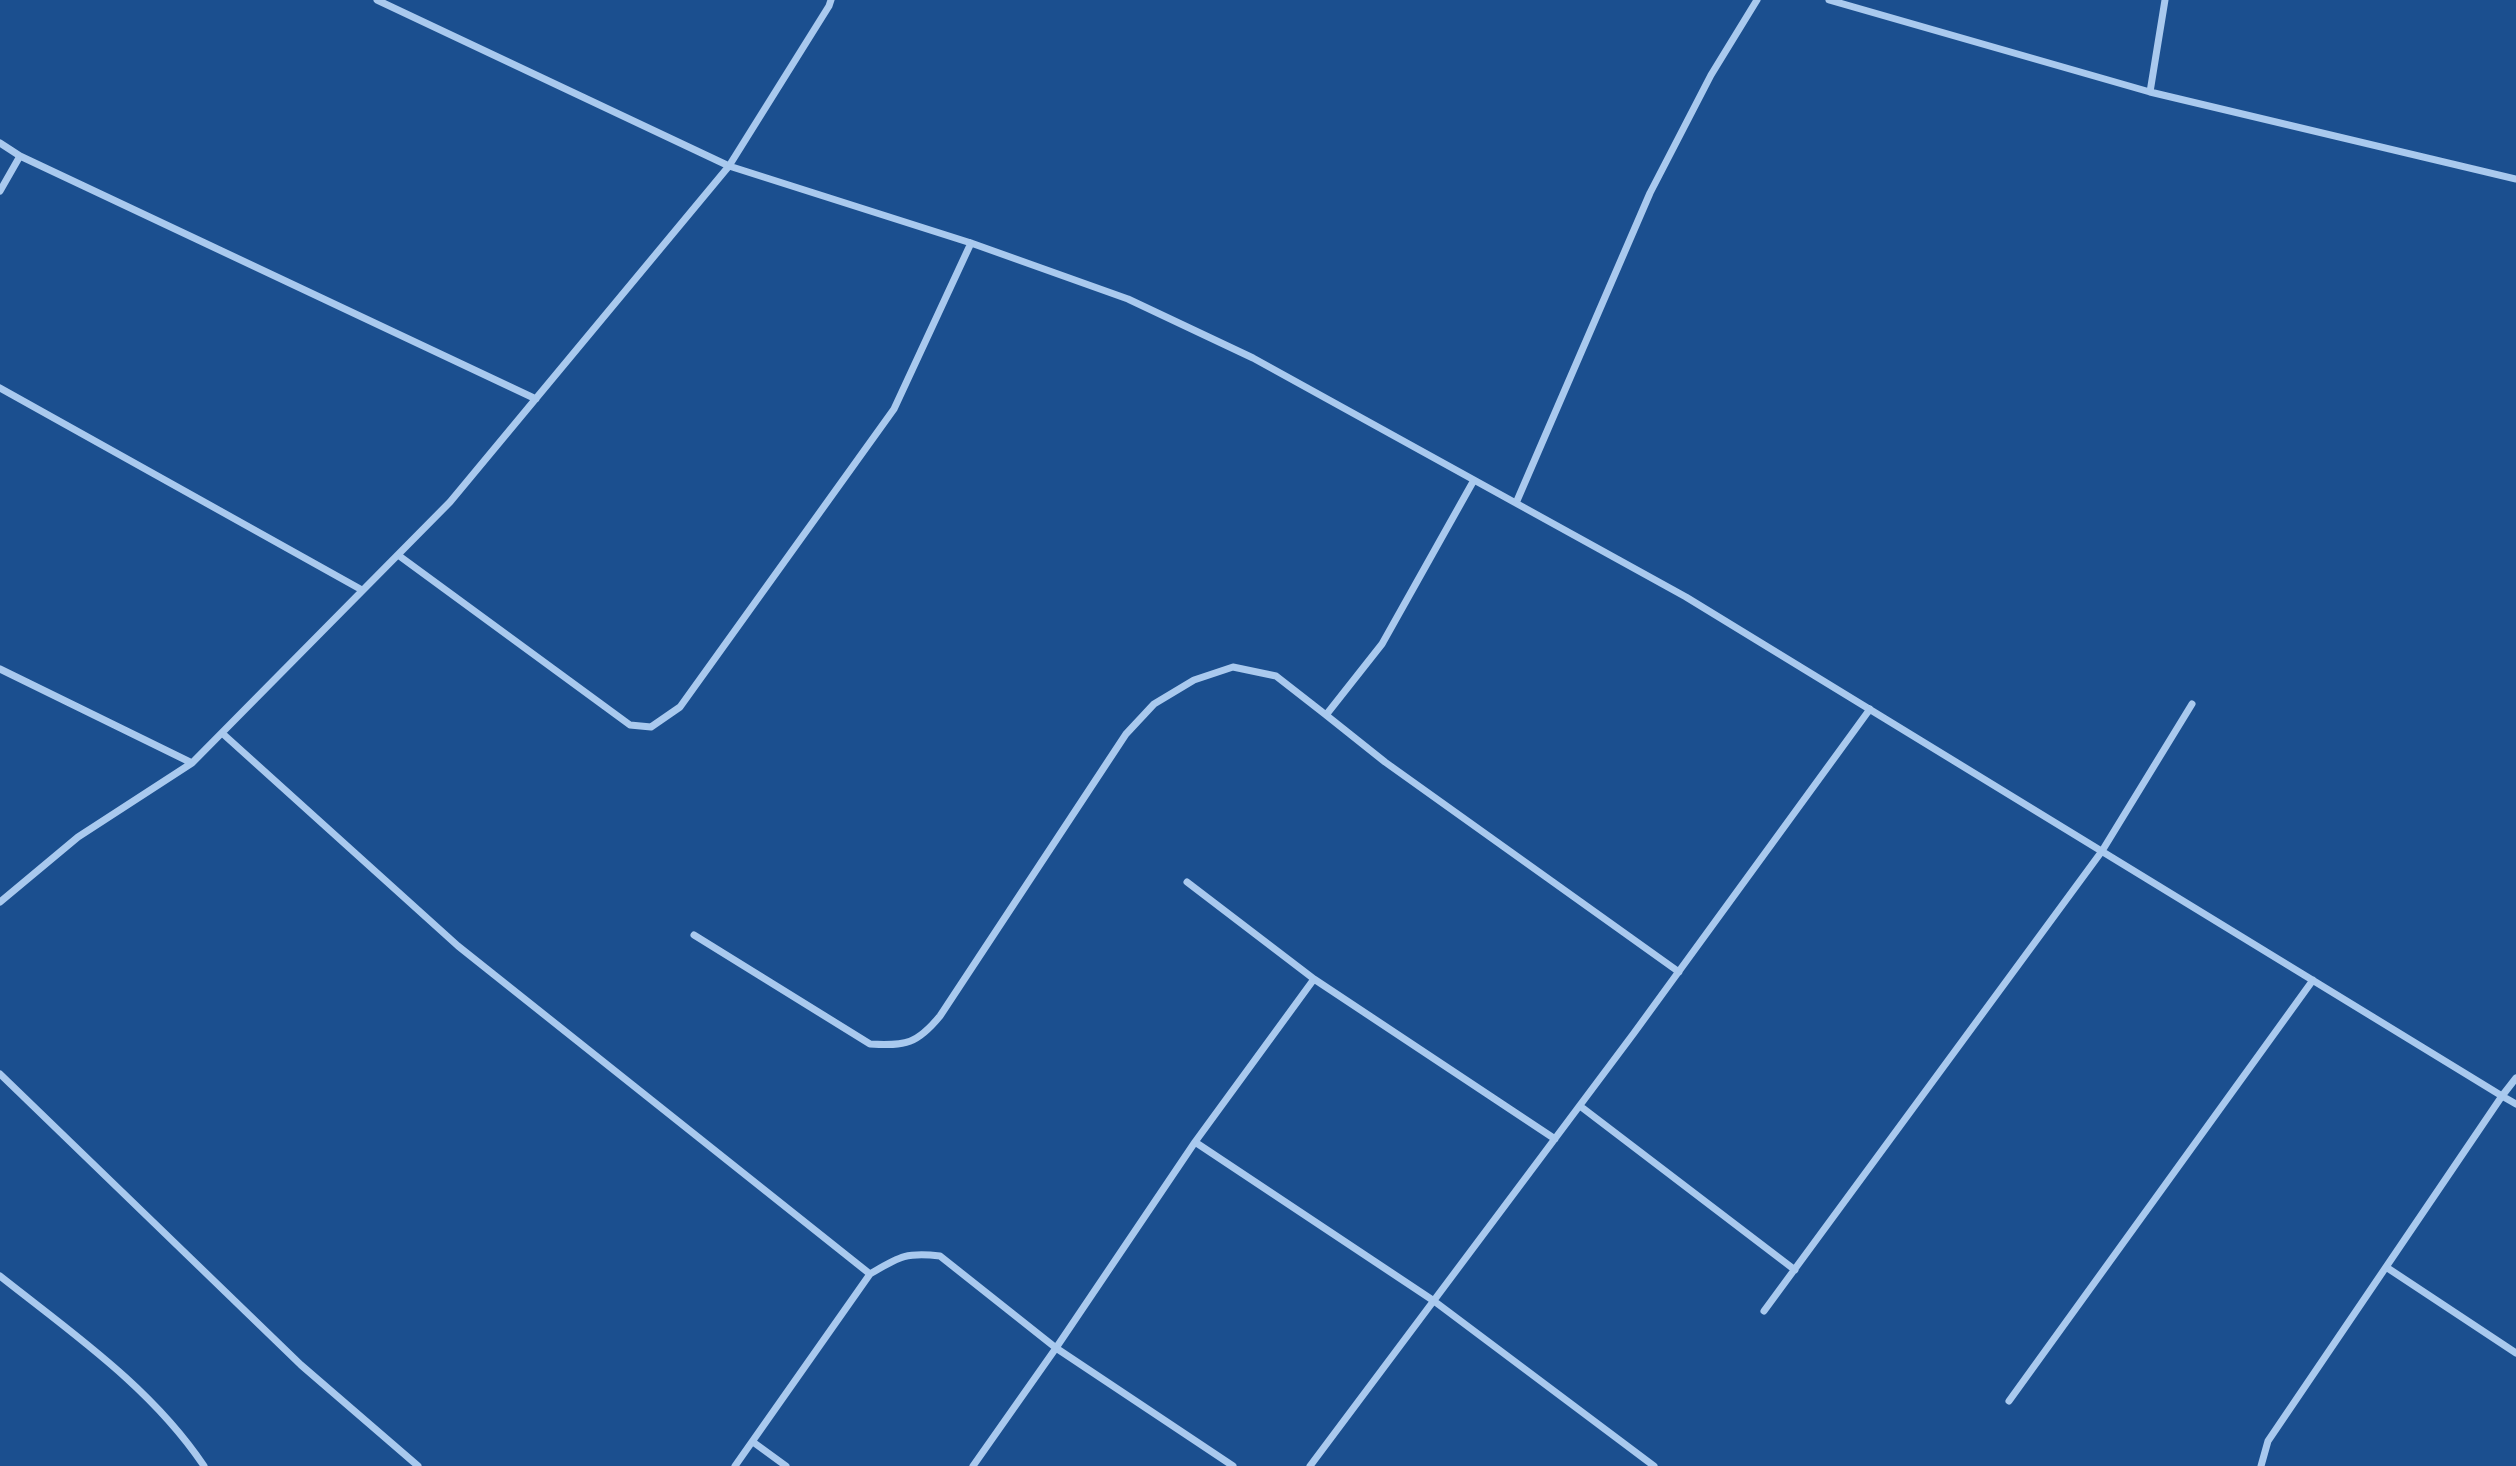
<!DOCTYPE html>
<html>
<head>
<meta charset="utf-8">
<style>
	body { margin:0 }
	canvas { display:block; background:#1b4f8f }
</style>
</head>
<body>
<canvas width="2516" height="1466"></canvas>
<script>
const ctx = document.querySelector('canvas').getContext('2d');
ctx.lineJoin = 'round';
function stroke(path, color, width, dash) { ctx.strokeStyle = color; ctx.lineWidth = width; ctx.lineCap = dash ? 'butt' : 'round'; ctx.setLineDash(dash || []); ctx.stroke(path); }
const street = new Path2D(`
	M377,0L729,166L971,243L1128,299L1253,358L1686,597L2502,1096L2268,1441L2261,1466
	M1829,0L2150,92L2165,0
	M2150,92L2516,179
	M0,143L20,156L536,399
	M0,191L20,156
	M0,388L362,590
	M1474,480L1382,644L1326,715L1385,762L1679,972
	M1516,503L1650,193L1711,75L1757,0
	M398,555L630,725L651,727L680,707L894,409L971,243
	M0,669L192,763
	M222,733L458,946L870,1274C899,1257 905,1252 940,1256L1056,1348L1233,1466
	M1187,882L1314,979
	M0,902L78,837L192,763L450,502L729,166L829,6L831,0
	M694,935L870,1044C906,1046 917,1044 940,1016L1126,734L1154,704L1194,680L1233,667L1276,676L1326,715
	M0,1074L301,1365L418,1466
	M2516,1078L2502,1096L2516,1104
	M1580,1106L1795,1270
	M1195,1142L1434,1301L1654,1466
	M2386,1267L2516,1353
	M0,1276C72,1333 152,1388 204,1466
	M1764,1311L2102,851L2192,704
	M2009,1401L2313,980
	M753,1442L786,1466
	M735,1466L870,1274
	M973,1466L1056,1348L1195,1142L1314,979L1555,1139
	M1310,1466L1634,1033L1870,709`);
stroke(street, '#a9c9ee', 7);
</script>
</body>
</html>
